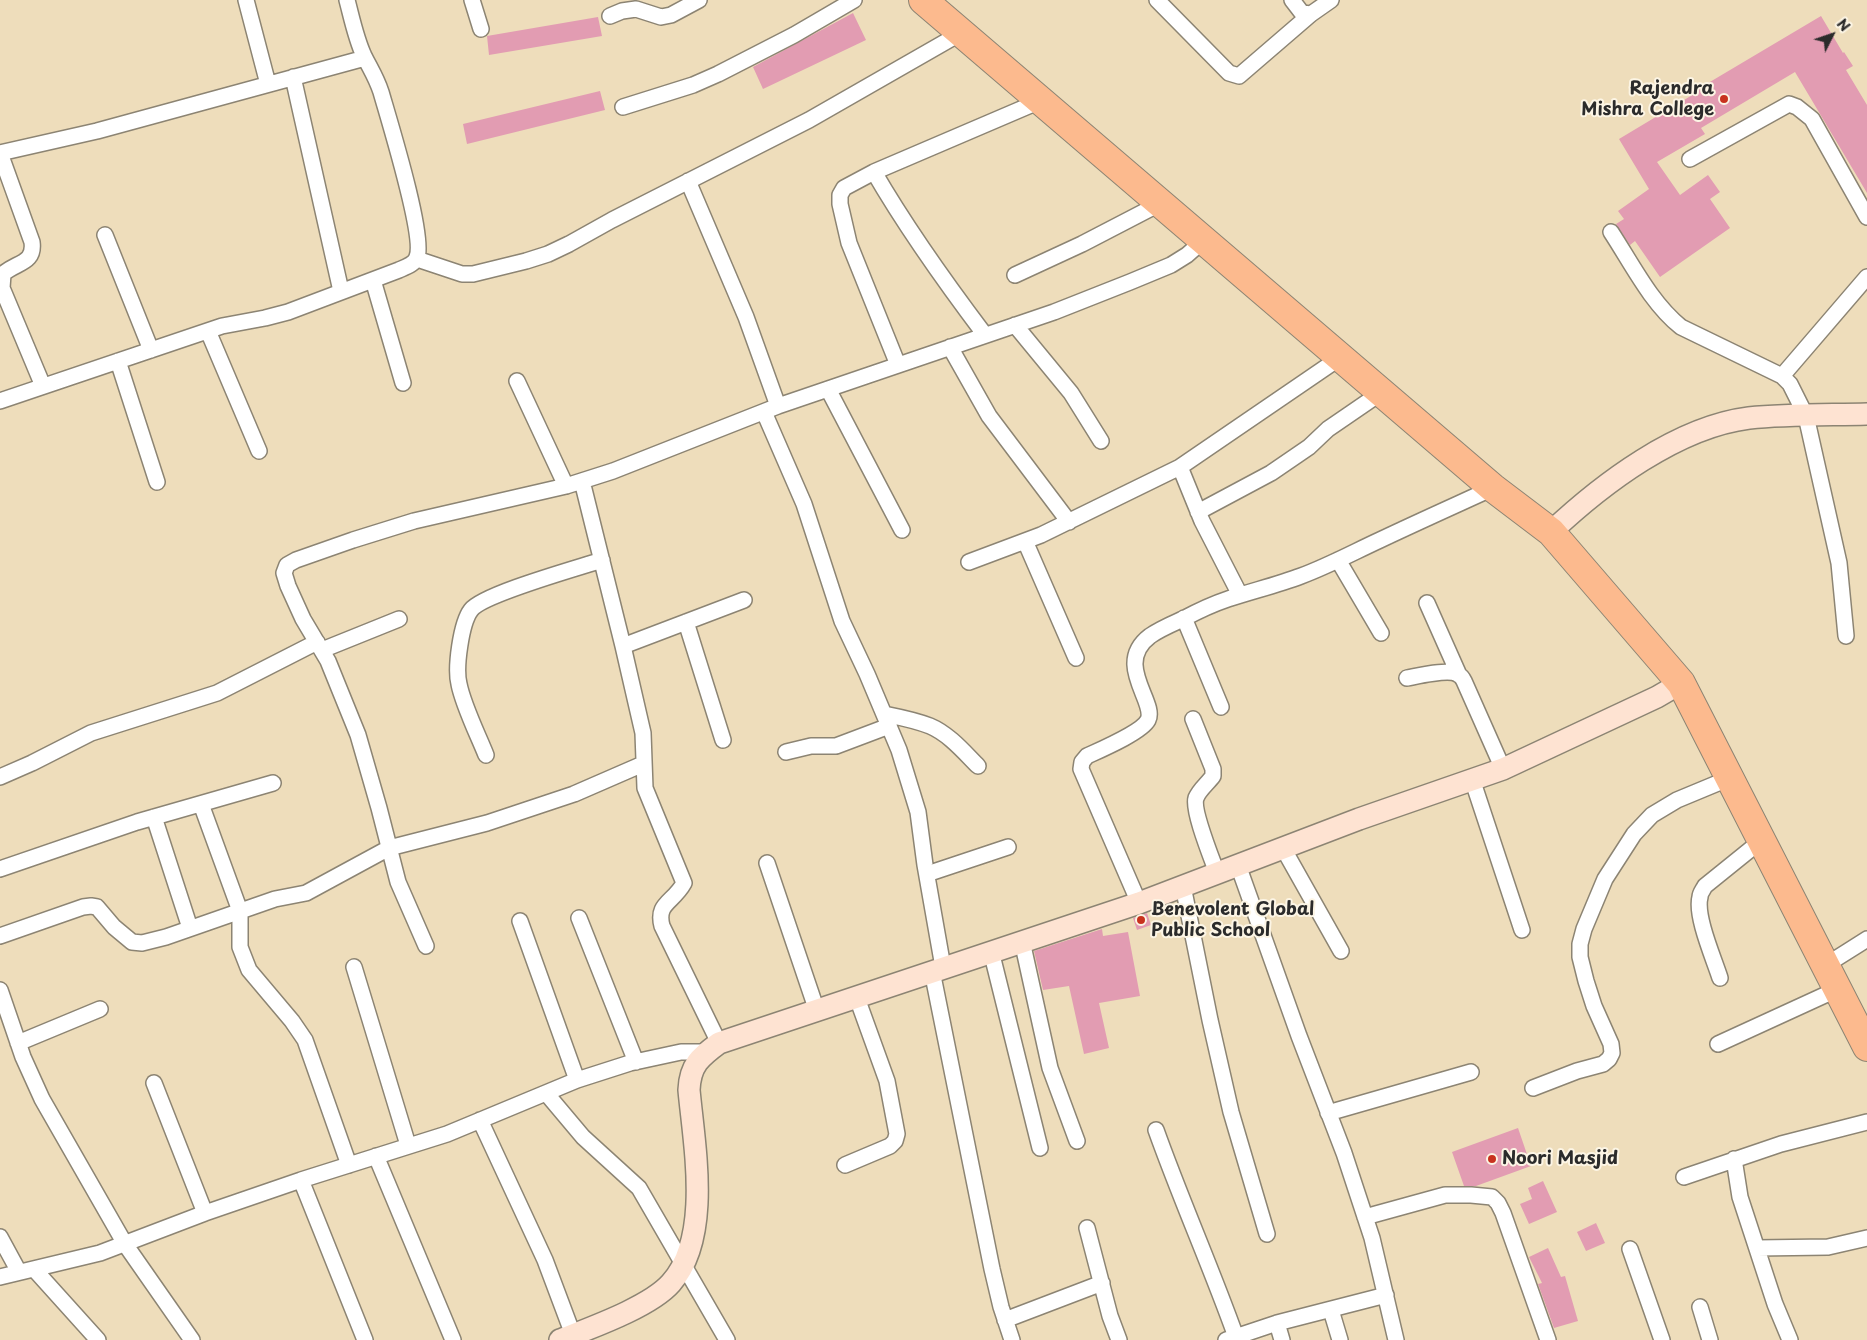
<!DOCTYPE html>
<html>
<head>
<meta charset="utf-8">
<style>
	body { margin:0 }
	#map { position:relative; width:1867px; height:1340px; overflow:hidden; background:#edb; font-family:"Playpen Sans",sans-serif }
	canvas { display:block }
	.north { position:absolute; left:1807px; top:10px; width:50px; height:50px; -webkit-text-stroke:4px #fcf5e5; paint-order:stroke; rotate:49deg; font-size:14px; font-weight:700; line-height:20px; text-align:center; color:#2b2b2b }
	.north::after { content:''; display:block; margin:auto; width:18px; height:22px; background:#2b2b2b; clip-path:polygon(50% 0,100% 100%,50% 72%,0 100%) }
</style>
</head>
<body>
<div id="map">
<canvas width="1867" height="1340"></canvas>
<div class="north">N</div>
</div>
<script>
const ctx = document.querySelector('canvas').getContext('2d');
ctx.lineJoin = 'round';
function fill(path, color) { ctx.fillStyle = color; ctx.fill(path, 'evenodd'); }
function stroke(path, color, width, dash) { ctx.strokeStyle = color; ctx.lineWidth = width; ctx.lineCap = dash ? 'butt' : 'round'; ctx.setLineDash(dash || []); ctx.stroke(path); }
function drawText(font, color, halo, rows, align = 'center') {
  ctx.font = font + ' "Playpen Sans",sans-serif'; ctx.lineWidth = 4; ctx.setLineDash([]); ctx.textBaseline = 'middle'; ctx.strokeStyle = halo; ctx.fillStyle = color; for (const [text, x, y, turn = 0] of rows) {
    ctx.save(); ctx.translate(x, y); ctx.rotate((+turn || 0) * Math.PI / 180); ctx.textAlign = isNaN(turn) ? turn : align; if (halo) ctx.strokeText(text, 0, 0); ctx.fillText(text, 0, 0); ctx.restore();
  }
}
const building = new Path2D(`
	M853,13L866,40L763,89L753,67Z
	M1821,16L1843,53L1844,52L1853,66L1846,70L1867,105V193L1795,72L1701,128L1705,134L1657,162L1680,195L1708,175L1720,192L1710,199L1730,228L1660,277L1635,241L1630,245L1616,224L1624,219L1618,211L1649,189L1619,139L1694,94L1693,92Z
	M598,17L602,36L489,55L487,36Z
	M600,91L605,110L467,144L463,124Z
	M1147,913L1151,925L1137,930L1133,918Z
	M1102,929L1103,936L1128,932L1140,996L1099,1003L1109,1048L1084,1054L1069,986L1043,990L1034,951Z
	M1518,1128L1531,1166L1476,1186H1464L1452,1152Z
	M1543,1181L1557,1212L1529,1224L1520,1204L1532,1199L1528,1188Z
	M1596,1223L1605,1243L1586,1251L1577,1232Z
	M1548,1248L1561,1277L1565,1276L1578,1321L1554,1328L1538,1284L1542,1283L1529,1257Z`);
const street = new Path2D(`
	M246,0L268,84
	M472,0L481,29
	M1157,0L1229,73L1239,76L1311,14
	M1292,0L1302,13L1311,14L1331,0
	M610,16L622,11L636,9L661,17L671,15L699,0
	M293,77L341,291
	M623,107L693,85L718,74L794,35L854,0
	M0,153L97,131L365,58
	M0,153L32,242C35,264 16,262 3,274L2,288L43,386
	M1690,159L1789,104L1797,107L1812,119L1867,217
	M874,172C907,229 945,282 985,335
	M688,181L746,317L778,406
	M1611,232C1632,264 1651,303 1681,327L1782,376L1790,384L1806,416L1839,563L1846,636
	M105,235L151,350
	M417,259L462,274H473L526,261L548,254L569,244L612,220L809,120L961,33
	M1015,275L1082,244L1161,203
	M373,280L403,383
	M1015,325L1071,393L1101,441
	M208,331L259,451
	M950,347L989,416L1069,522
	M118,361L157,482
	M898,365L849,243L840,204V195L844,188L874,172L1040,101
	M1782,376L1867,277
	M517,381L566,486
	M828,389L902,530
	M0,401L222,326L265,318L288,312L399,270C406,267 415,264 417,257C425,236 389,120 381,92C376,77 371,70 364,56C356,39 352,19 347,0
	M764,412L804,504L842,621L867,674L899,750L918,812L925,865L943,967
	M1180,467L1202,521L1240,595
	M582,481L623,646L643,733L645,788L684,883C673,903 656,903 662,926L719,1043
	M1198,512L1271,473L1309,447L1328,429L1382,392
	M1025,541L1076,658
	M1338,560L1381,633
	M969,562L1041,535L1180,467L1341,357
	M1427,603L1459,675
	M1184,618L1221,707
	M686,622L723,740
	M623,646L744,600
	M322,650L399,619
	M1407,678C1418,676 1450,668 1459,675C1461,676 1463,679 1464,681L1503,769
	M884,714C899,717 915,720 930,726C949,734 964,752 978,766
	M1193,719L1213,769V776C1208,783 1199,790 1196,798C1192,810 1212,859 1217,873
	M786,752L811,746H836L889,726
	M486,755C478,735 463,705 459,684C455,668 461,623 471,610C483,594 578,568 602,560
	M0,777L32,763L91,733L217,693L317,642
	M1472,779L1522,930
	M201,804L240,911V947L249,970L292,1021L305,1040L349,1165
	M154,817L190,928
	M1283,848L1341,951
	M767,863L817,1011
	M1238,865L1299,1036L1344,1153L1372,1238L1396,1340
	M0,869L137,822L273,783
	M927,874L1008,847
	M1183,886L1210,1020L1231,1112L1267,1234
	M1139,903L1081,769L1082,762L1087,756C1100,750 1142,732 1148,720C1157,702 1113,664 1150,636C1160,629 1172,624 1183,619C1198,611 1213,604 1228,599C1252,591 1277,585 1301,576C1328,566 1354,552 1380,540C1418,522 1456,505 1493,488
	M579,918L636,1062
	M520,921L577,1080
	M0,936L83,907L91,906L97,907L114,927L132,942L142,943L166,937L275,899L306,893L389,848L487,823L574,794L643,764
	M1022,941L1050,1068L1077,1141
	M426,946L398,882L379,808L358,735L328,661L303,619L288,586L284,573L287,565L296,560L353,540L414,521L566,486L613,471L778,406L1054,312L1130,282L1171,265L1187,255L1204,240
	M991,951L1040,1148
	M1826,965L1867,939
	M354,967L408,1145
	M932,971L992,1269L1001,1307L1012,1340
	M1720,978C1714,959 1695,916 1700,897C1700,893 1703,890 1705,886L1762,840
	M0,990L23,1057L42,1099L125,1244L192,1340
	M18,1043L100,1009
	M1718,1044L1838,989
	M154,1083L205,1213
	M1533,1088L1577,1071L1603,1064L1609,1059L1612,1053L1611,1044L1594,1006L1586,981L1580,957V944L1584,929L1605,879L1634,834L1652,815L1677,800L1730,778
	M546,1093L583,1137L639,1188L727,1340
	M1328,1113L1471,1072
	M480,1120L545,1260L575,1340
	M1156,1130C1181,1200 1211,1267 1236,1337
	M376,1156L453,1340
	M1734,1159L1740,1197L1775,1304L1790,1340
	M845,1165L890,1146L895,1141L897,1134L887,1081L857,998
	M1684,1177L1781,1144L1867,1122
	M301,1180L365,1340
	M1365,1217L1445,1195H1471L1492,1197L1498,1203L1503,1213L1548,1340
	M1087,1228L1110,1316L1119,1340
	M0,1237L19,1272
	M1757,1248L1828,1247L1867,1238
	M1630,1249L1662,1340
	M34,1269L98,1340
	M0,1277L100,1253L205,1213L301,1180L447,1134L577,1080L630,1063L681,1052H707
	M1700,1307L1710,1340
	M1331,1310L1340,1340
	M1005,1320L1102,1283
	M1277,1323L1282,1340
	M1226,1340L1277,1323L1386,1295`);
const secondary = new Path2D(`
	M1551,532C1602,484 1677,427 1749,418C1787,414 1829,415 1867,414
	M560,1340C590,1328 650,1307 671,1283C712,1237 694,1145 689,1090C690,1065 700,1057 719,1043L1139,903L1359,819L1503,769L1657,697L1681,683`);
const highway = new Path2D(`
	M923,0L1493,488L1551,532L1681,683L1867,1047`);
const markers = [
	[1724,99,5,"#c8321e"],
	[1141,920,5,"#c8321e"],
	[1492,1159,5,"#c8321e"]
];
const poiNames = [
	["Rajendra",1714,89,"right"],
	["Mishra College",1714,110,"right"],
	["Benevolent Global",1151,910],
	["Public School",1151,931],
	["Noori Masjid",1502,1159]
];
fill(building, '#e29cb2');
stroke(street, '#8c8473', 18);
stroke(secondary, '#8c8473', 24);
stroke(highway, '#8c8473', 30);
stroke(street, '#fff', 15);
stroke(secondary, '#fee3d2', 21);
stroke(highway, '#fcba8e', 28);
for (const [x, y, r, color] of markers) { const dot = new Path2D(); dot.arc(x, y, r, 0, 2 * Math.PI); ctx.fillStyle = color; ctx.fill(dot); stroke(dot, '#fcf5e5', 2); }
drawText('bold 18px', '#2b2b2b', '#fcf5e5', poiNames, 'left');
</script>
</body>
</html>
